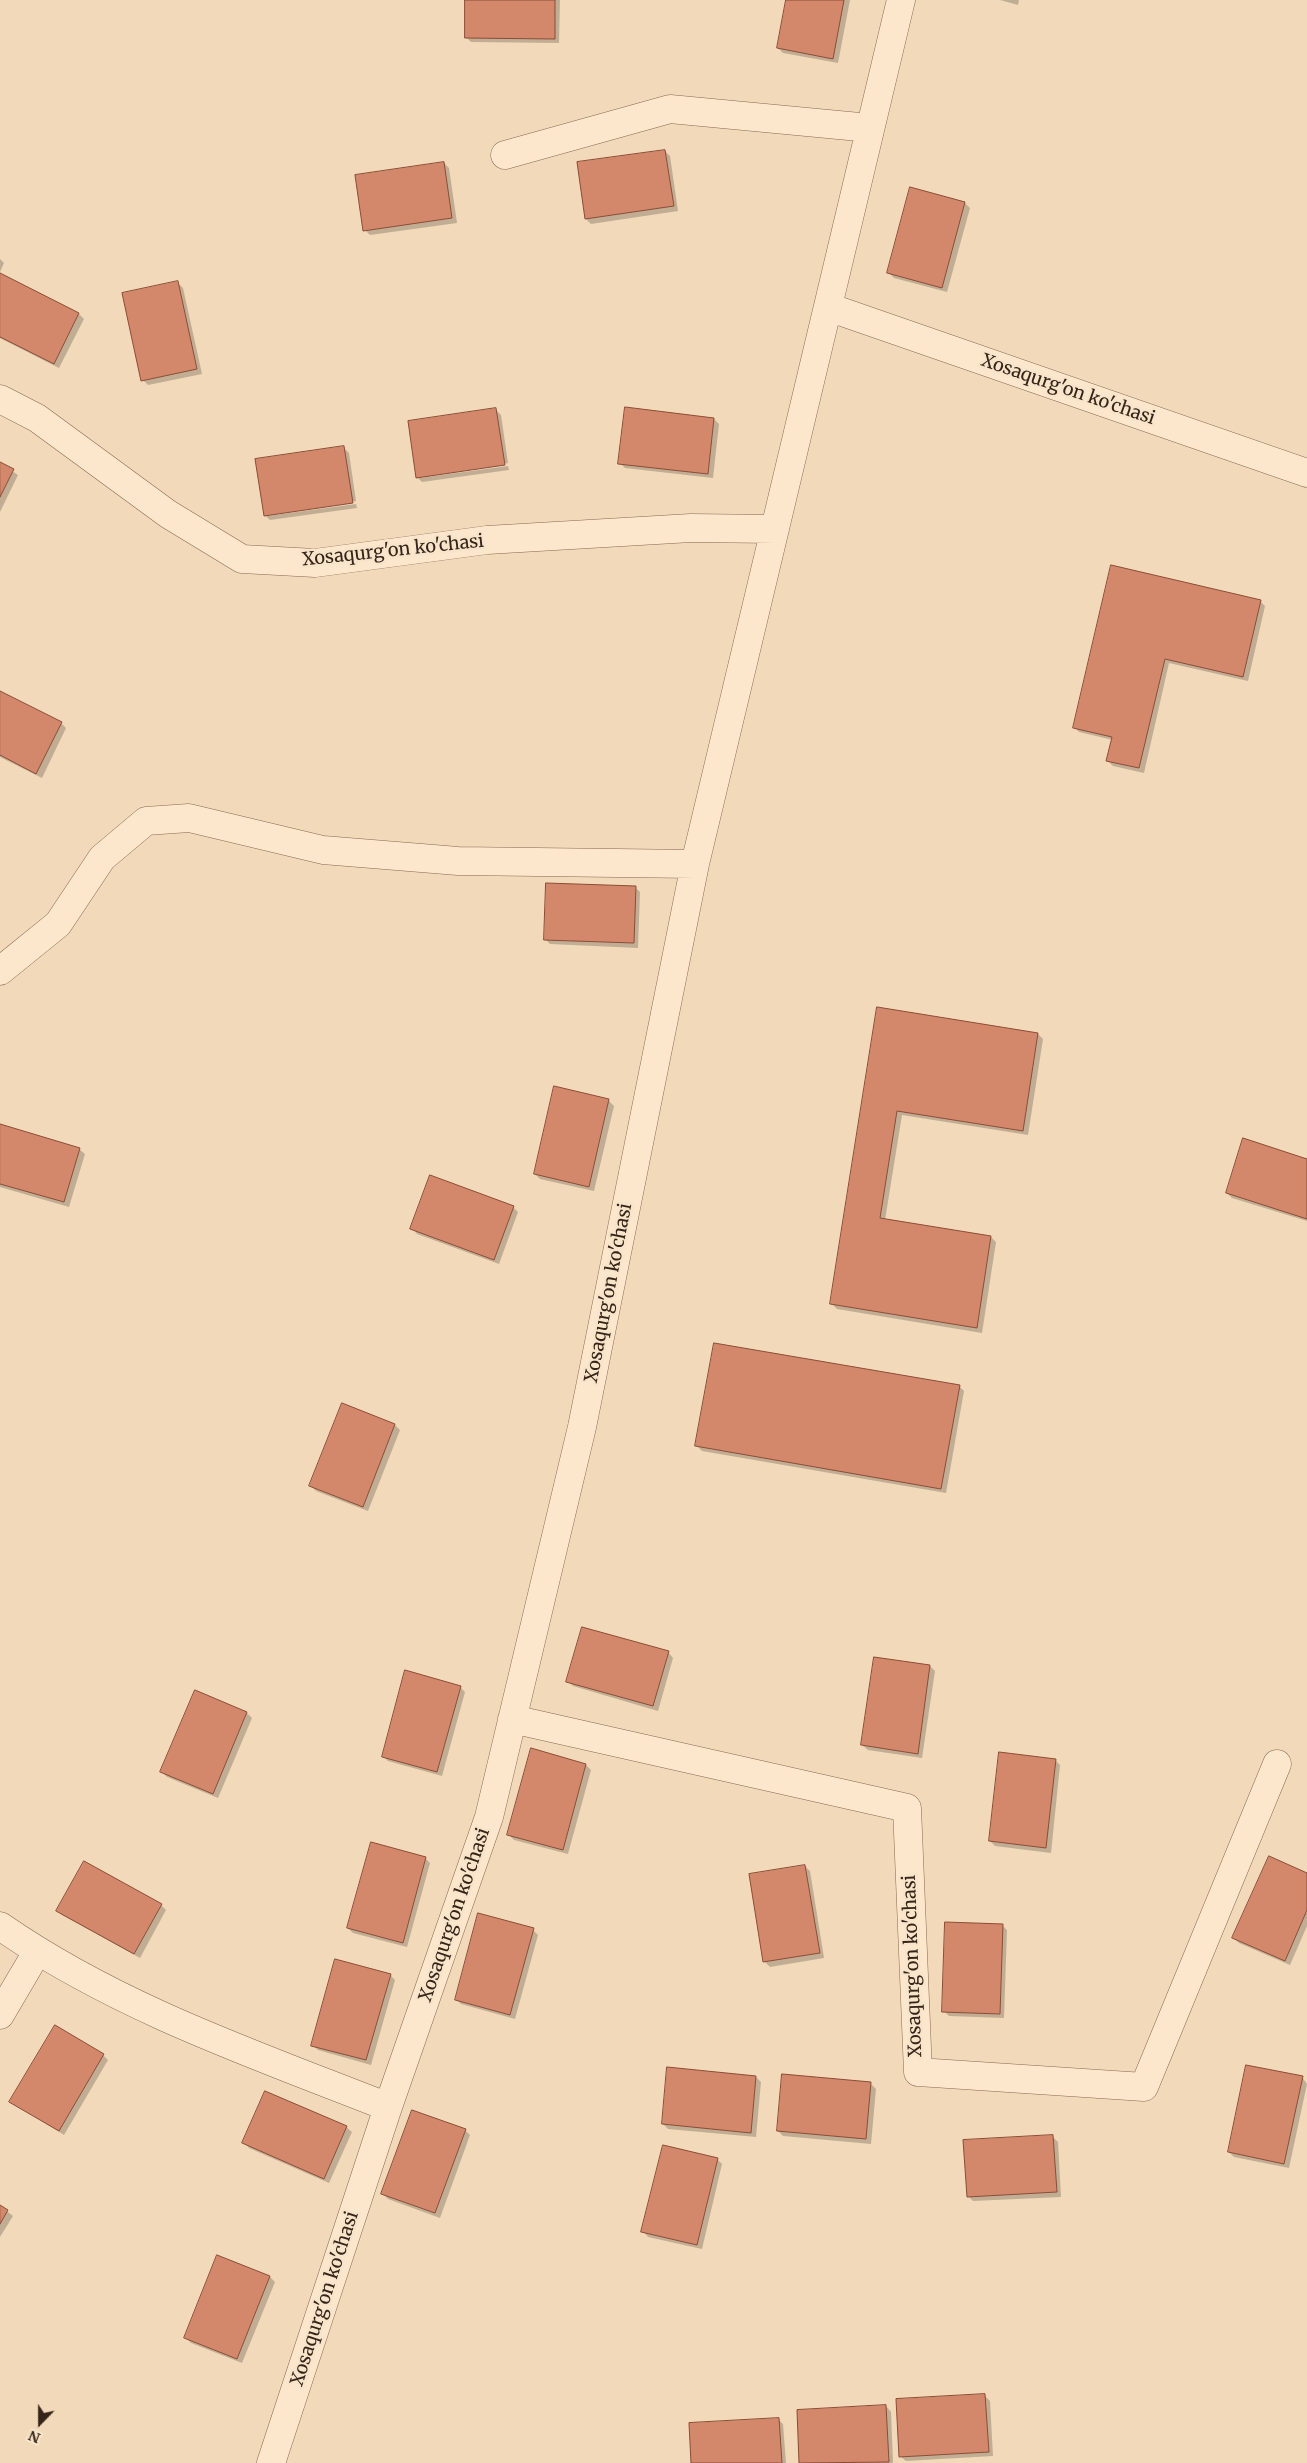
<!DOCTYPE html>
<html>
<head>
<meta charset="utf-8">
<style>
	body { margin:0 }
	#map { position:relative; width:1307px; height:2463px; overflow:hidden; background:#f1d9b9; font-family:Merriweather,serif }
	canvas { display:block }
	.north { position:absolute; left:15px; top:2398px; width:50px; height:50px; -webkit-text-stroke:4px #f8e4c9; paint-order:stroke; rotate:202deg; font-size:14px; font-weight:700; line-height:20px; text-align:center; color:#362319 }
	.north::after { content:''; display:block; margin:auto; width:18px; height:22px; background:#362319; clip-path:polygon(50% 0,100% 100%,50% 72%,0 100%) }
</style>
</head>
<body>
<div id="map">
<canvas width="1307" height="2463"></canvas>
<div class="north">N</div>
</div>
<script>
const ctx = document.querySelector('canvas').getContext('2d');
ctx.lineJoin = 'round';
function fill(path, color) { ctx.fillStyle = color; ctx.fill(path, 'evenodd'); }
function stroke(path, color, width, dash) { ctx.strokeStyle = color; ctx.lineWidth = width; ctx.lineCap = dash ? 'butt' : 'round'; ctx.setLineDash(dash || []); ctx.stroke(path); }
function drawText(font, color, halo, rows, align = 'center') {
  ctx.font = font + ' Merriweather,serif'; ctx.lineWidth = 5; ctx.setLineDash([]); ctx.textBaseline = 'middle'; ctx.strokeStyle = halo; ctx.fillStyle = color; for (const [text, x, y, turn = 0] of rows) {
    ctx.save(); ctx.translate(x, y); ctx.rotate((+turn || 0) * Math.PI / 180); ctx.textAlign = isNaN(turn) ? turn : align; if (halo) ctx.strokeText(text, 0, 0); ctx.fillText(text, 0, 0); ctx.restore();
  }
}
const shadow = new Path2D(`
	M467,0H560L559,43L471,42L466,37Z
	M787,0H850L838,63L783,53L778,48Z
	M1000,0H1019L1018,5Z
	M665,151L670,156L678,211L591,224L586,219Z
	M444,163L449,168L457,223L370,235L365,230Z
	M965,203L970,208L947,292L894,278L889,273Z
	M0,259L4,263L0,272Z
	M0,274L79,314L84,319L59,368L0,338Z
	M178,283L183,288L202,374L148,385L143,380Z
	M496,410L501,415L508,463L419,476V478L508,466L509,470L422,482L417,477Z
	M714,419L719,424L713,478L625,468L620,463Z
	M344,448L349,453L356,501L267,514V516L356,504L357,508L270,520L265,515Z
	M0,463L18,475L0,512Z
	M1112,566L1260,601L1265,606L1248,681L1169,663L1144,773L1113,766L1108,761L1113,740L1079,732L1074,727Z
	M0,692L61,723L66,728L42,778L0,757Z
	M635,887L640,892L638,948L550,944L545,939Z
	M878,1008L1038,1034L1043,1039L1028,1135L902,1115L885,1220L991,1237L996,1242L982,1333L837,1309L832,1304Z
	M555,1088L609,1101L614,1106L594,1191L540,1179L535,1174Z
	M0,1126L79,1149L85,1154L69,1207L0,1187Z
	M1307,1160V1221L1232,1198L1227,1193Z
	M513,1207L518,1212L499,1264L417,1234L412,1228Z
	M959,1386L964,1391L946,1493L702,1451L697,1446Z
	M395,1425L400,1430L368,1511L316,1491L311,1486Z
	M668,1652L673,1658L658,1711L573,1686L568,1681Z
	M930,1666L935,1671L922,1758L868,1750L862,1745Z
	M460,1687L465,1692L442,1776L388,1761L383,1756Z
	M247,1713L252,1718L218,1798L167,1777L162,1772Z
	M1055,1760L1060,1765L1051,1853L995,1846L990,1841Z
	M586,1765L591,1770L568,1854L514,1840L509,1835Z
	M425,1858L430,1863L407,1947L353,1933L348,1928Z
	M84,1862L161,1905L166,1910L140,1958L62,1915L57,1910Z
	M805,1866L810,1871L824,1958L770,1967L765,1962Z
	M1307,1874V1926L1290,1965L1239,1943L1234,1938Z
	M1002,1925L1007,1930L1004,2018L949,2016L944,2011Z
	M533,1930L538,1935L515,2019L461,2004L456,1999Z
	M390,1975L395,1980L371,2065L318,2050L313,2045Z
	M103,2055L108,2060L64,2135L11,2102Z
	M756,2077L761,2082L756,2137L668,2129L663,2124Z
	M1302,2077L1307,2084L1289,2168L1234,2157L1229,2152Z
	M871,2084L876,2089L871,2144L783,2136L778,2131Z
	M266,2092L346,2127L352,2132L329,2183L249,2148L244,2142Z
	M465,2130L470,2135L440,2218L388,2199L383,2194Z
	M1052,2136L1058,2142L1061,2197L973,2201L968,2196Z
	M717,2159L722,2164L702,2249L648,2237L643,2231Z
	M0,2206L13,2216L0,2237Z
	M218,2257L270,2277L275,2282L242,2363L191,2343L186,2338Z
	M985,2396L990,2401L993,2456L906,2461L900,2456Z
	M886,2406L891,2412L893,2463H801L798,2411Z
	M778,2419L783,2424L786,2463H693Z`);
const building = new Path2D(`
	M465,0H555V39L465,38Z
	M786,0H844L833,59L777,48Z
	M665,150L674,206L585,219L577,162Z
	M444,162L452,218L363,231L355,175Z
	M910,187L965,202L942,288L887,273Z
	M0,273L79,313L54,364L0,337Z
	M178,281L197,369L141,381L122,293Z
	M625,407L714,418L708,474L618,464Z
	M496,408L505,465L416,478L408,421Z
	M344,446L353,503L264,516L255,459Z
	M0,462L14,469L0,497Z
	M1111,565L1261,600L1243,677L1165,659L1139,768L1106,761L1112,737L1073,728Z
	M0,691L62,722L36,774L0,755Z
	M546,883L636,886L634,943L544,940Z
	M877,1007L1038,1033L1023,1131L897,1111L880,1218L991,1236L977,1328L830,1304Z
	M554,1086L609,1099L589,1187L534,1174Z
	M0,1124L80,1148L64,1202L0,1184Z
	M1243,1138L1307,1159V1219L1226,1193Z
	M430,1175L514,1206L494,1260L410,1229Z
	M714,1343L960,1385L941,1489L695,1446Z
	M342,1403L395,1424L363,1507L309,1486Z
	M582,1627L669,1651L653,1706L566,1682Z
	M874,1657L930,1665L918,1754L861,1745Z
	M405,1670L461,1686L437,1772L382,1757Z
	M195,1690L247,1712L213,1794L160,1772Z
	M531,1748L586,1764L563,1850L507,1835Z
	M999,1752L1056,1759L1046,1848L989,1841Z
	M371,1842L426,1857L403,1943L347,1928Z
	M1269,1856L1307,1873V1910L1285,1961L1232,1938Z
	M84,1861L162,1904L134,1954L56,1911Z
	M805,1865L820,1953L763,1962L749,1874Z
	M478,1913L534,1928L510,2015L455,2000Z
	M945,1922L1003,1924L1000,2014L942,2012Z
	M335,1959L391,1974L366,2060L311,2046Z
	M55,2025L104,2054L59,2131L9,2102Z
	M1246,2065L1303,2076L1284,2164L1228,2152Z
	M667,2067L756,2076L751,2133L662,2124Z
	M782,2074L871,2082L866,2139L777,2131Z
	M265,2091L347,2126L324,2179L242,2143Z
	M412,2110L466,2129L435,2213L381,2194Z
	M1053,2135L1057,2192L967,2197L963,2140Z
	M663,2145L718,2158L697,2245L641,2232Z
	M0,2205L8,2210L0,2224Z
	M217,2255L270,2276L237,2359L184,2338Z
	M985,2394L989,2452L899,2457L896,2399Z
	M886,2405L889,2462L799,2463L797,2410Z
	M779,2418L782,2463H691L689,2423Z`);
const street = new Path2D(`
	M505,155L670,109L870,128
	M828,307L1307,473
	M0,399L37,418L168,514L242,559L315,563L487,540L691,528L775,529
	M0,971L58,924L102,858L146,821L189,818L323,850L458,861L695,864
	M512,1719L907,1808L918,2072L1144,2087L1277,1764
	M0,1926C118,2008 256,2055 388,2107
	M0,2015L37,1952
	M271,2463L388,2107L489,1817L582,1427L695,864L901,0`);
const streetNames = [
	["Xosaqurg'on ko'chasi",1068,390,19],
	["Xosaqurg'on ko'chasi",393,551,-6],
	["Xosaqurg'on ko'chasi",609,1293,-79],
	["Xosaqurg'on ko'chasi",455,1915,-71],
	["Xosaqurg'on ko'chasi",913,1966,-92],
	["Xosaqurg'on ko'chasi",325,2299,-72]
];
fill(shadow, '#0003');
fill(building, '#d3886b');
stroke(building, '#8a4c36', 1);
stroke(street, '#896852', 29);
stroke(street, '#fce7cc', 28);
drawText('18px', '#362319', '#f8e4c9', streetNames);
</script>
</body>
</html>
